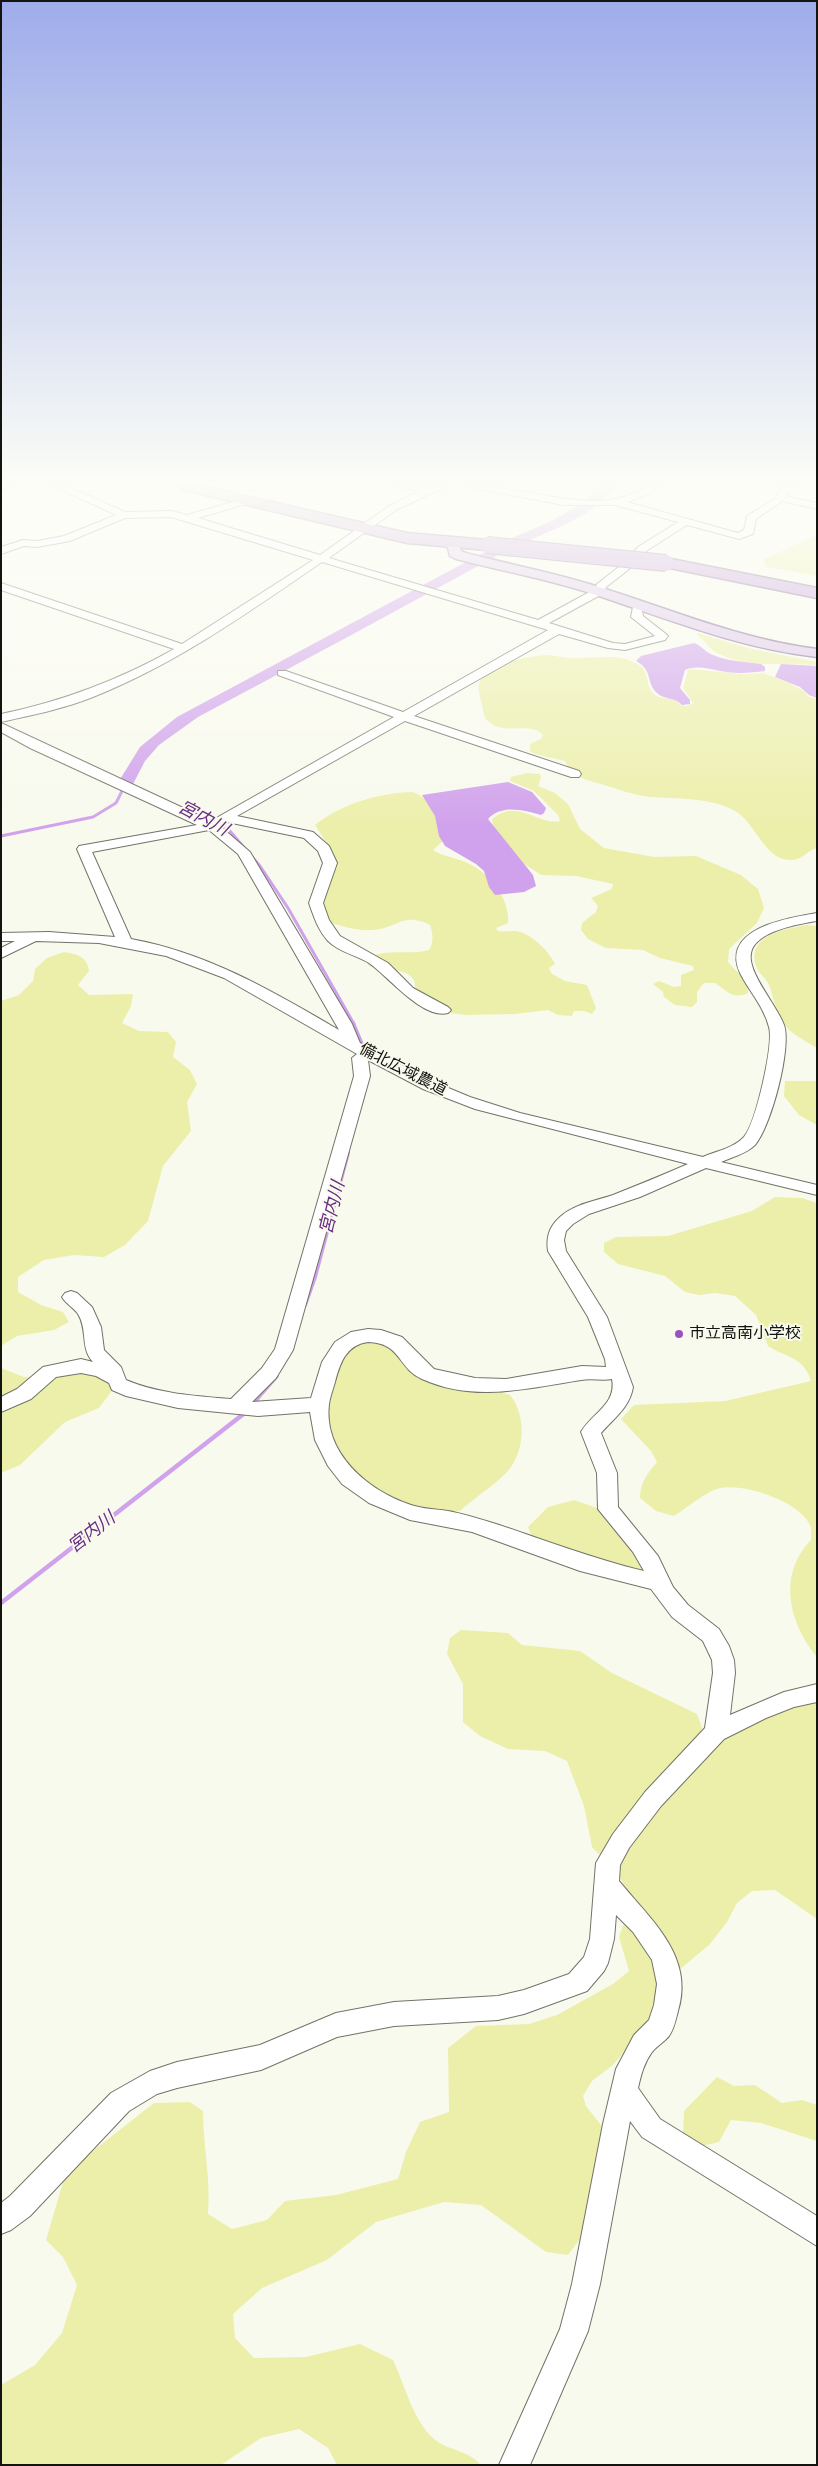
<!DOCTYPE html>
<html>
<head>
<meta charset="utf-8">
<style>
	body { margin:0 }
	#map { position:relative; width:818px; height:2466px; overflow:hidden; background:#f9faee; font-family:"Varela Round",sans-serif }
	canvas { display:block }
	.frame { position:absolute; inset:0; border:2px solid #13130f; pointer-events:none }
</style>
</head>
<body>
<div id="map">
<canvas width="818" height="2466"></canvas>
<div class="frame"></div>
</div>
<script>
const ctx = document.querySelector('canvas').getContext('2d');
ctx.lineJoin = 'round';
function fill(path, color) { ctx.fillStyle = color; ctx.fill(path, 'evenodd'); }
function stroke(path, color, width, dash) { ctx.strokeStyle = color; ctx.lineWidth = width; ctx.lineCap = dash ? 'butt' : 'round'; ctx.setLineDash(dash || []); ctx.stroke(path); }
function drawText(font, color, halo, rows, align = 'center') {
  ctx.font = font + ' "Varela Round","Noto Sans JP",sans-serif'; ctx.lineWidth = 4; ctx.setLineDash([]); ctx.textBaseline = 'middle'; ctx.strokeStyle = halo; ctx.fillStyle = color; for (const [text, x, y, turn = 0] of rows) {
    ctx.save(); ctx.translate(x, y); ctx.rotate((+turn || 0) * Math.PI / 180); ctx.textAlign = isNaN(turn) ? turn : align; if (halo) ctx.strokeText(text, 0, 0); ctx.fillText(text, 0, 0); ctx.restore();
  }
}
const green = new Path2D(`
	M817,535V576L766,567L763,559Z
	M698,633L748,648L817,662V665C786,663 744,668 717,653C708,648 705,640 697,635Z
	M548,655C558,656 569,659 579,658C600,658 620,653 639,665C650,671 645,688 655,695C661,699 668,698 674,700C679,703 681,706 687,706L693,703L683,688L688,670L691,669L743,674L763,673L787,682L804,691L809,697L817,699V848C809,850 804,857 797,859C766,867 757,823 735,811C711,797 676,799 649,797C633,795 617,789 601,784C586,780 572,777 565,761L535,754L530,751V744L541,739L543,735C530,720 502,738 486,719C483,715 483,707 481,701C479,694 477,685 481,679C490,662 531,656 548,655Z
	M528,773L540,774L541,778L538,786L555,793L568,804L580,829L604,848L654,857L696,856L741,875L758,889L764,908L757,923L729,949L728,962C736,972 748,979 748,993C733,1000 727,991 715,983H704L697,992V1002L692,1007L675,1005L664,997L663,992L653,984L659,981L674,987L681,986V975L694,970L693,966L660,958L643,950L606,948L588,939L581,930L582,923L596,912L598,906L591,898L612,889L613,884L576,876L541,875L518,860L494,831L492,819C517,797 539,826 560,821L558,815L534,791L510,781L511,777Z
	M413,792C435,801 438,819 444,840L433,850C442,856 452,857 463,861C487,870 510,896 508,923L496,928L498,931C504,932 509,931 515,931C530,932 549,951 555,964L549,968L552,974L565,981L587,985L596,1008L592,1014L584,1011H574L572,1016L558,1015L548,1010L515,1014L466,1015L443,1012L414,996C423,965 387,972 369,966L365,960C385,947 407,956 429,950C434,942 433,934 430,925C401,911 397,930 371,930C356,931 342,926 328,922L319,899L331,867L333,853L315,825C343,803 379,793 413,792Z
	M806,925L817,926V1048C791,1032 784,1032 774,1001C772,996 771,988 768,983C765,977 759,974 757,968C744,936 784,929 806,925Z
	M64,952C77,954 87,956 89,971L78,985L89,995L133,994L131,1006L122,1023L139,1031L168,1032L176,1042L173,1057L190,1070L197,1084L187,1102L191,1131L163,1166L148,1221L125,1245L104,1257L74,1255L44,1260L18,1277V1292L41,1305L63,1312L69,1322L54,1330L17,1336L1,1346V1001L19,995L33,981L35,969L47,958Z
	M785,1081H817V1125L799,1115L784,1096Z
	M775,1197L802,1198L817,1203V1657C789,1623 777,1575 811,1540C811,1536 811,1532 811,1528C804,1502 740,1481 717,1489C706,1492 685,1509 674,1516L656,1511L640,1498C640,1483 647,1474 657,1462L651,1451L621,1419L634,1405L725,1401L811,1381C804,1357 787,1358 768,1346L756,1315L735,1296L715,1293L699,1295L685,1292L665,1276L618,1264L604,1252V1243L616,1237L668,1236L752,1211Z
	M361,1339L384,1340L405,1360L510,1395C528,1417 525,1457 503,1476C489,1489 474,1498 460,1511H433L410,1507L367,1486L337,1456L325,1423L334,1367Z
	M1,1368L24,1377L39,1378L78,1371L105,1374L114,1388L99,1408L65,1422L20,1465L1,1473Z
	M574,1500L600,1509L643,1562L640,1570L533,1540L528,1527L548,1507Z
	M461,1630L508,1633L522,1645L580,1651L612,1673L697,1714L702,1728L701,1737L716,1743C730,1738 741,1730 753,1722C773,1710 794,1703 817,1700V1919L775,1890L752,1891L737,1903L727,1922L710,1944L659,1987L646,2027L613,2065L592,2081L583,2096L586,2106L601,2125L604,2148L583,2235L568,2255L546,2252L481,2205L444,2202L376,2222L327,2260L262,2288L233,2314L235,2338L254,2358L306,2357L360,2344L393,2360C405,2385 412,2419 434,2439C448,2451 467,2449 481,2465H337L328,2448L299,2429L261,2438L221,2465H1V2385L35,2365L62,2333L77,2285L63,2257L46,2240L66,2172L154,2103L190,2102L203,2111C203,2146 211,2179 208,2214L232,2229L267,2220L285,2201L336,2195L398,2179L406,2152L420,2122L449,2112L448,2048L476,2026L529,2024L557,2015L613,1984L629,1971L619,1937L625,1920L629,1896L619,1875L592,1847L584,1806L567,1761L545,1751L508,1749L480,1736L463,1722V1684L447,1654L450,1638Z
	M717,2077L734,2086L755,2085L782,2103L802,2100L817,2105V2141L761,2123L731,2120L719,2142L698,2147L683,2134L684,2111Z`);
const water = new Path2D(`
	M694,643C702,646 705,652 713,655C727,661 745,662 761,664L765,667V671C750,673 735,674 720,671C709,669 697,665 685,670L680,688L690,700V704L682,705C675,697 664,700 657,693C645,682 654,671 636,661L641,656Z
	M781,664L817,666V698L809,695L800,687L775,677Z
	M508,782L532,792L546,808L544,813L541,815C523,810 502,804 488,819L533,875L536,886L524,892L495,895L489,887L484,871L476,864L445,846L439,836L435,816L422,795Z`);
const streamFar2 = new Path2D(`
	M205,818L229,830L260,866L288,908L354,1024
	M1,836L93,817L116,803L127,781L133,785`);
const streamFar1 = new Path2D(`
	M353,1023L364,1049
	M305,1305L315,1277L348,1153
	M256,1400L277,1376`);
const stream = new Path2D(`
	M252,1405L257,1399
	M1,1603L246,1412`);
const river = new Path2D(`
	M602,486H615C589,522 540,533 502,553C401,608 300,663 198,717L159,745L145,761L133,784H121L119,781L140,747L177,717L505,541C541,526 574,513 602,486Z`);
const minor = new Path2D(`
	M1,486H10L1,490Z
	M54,486H67L125,512L172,511L187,515L243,499H249V503L198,518L320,555L389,506L421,490L402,489L397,486H447L396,510L329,558L538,620L595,589L597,584L620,566L638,547L678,522L615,505H564L473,488L471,486C513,486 554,501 596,501C606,501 617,499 627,496C638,491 646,486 659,486L644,496L627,502L738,533L744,530L747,516L773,500L784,486H794L786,496L817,503V509L782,501L756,519L753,534L739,539L687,525L646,551L628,570L606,587L604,593L549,623L613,643L625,644L655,636L631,617L633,607L642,604L647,607L642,611L643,616L666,634L668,636L665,640L625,650L608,648L559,634L414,716L579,771L581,774L579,777H571L405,721L237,816L313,832L329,846L337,863L323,903L329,920L340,936L388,963L413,988L448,1007L451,1010L448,1013C423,1020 388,976 369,963C356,955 339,952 328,941C318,930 314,917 309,903L323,863L318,851L304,838L227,822L220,826L250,852L352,1024L360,1043L434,1082L470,1097L520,1113L703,1157C716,1151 734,1148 744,1137C756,1123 774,1044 769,1027C764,1007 749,991 740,973C720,928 788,918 817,913V921C799,924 755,931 751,953C747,973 777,1005 784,1025C792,1047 771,1127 755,1145C746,1154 732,1157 721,1162L817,1185V1195L706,1168L640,1197L589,1214L573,1224L566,1231L564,1240L566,1251L607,1317L633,1387C630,1407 614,1418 601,1433L617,1473L618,1507L658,1556L673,1587L688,1605L719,1629L729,1646L734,1660L735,1673L730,1715L784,1692L817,1684V1702L794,1707L766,1718L724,1739L661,1806L629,1848L620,1865L619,1881C650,1919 695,1956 678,2011C676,2019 674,2029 669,2036C664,2042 657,2046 652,2052C644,2063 641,2075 638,2088L660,2119L817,2216V2246L642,2137L630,2121L600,2284L588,2331L530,2465H499L560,2329L572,2284L603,2124L616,2069L634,2035L649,2020L654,2005L657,1984L652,1960L633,1932L616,1915L614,1939L608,1963L604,1971L587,1991L524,2014L498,2020L394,2026L337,2037L261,2070L177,2088L157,2094L129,2111L30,2216L11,2230L1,2234V2203L10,2196L111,2093L150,2071L177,2062L260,2045L336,2013L394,2002L498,1996L524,1990L569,1974L584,1957L590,1939L596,1863L613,1834L645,1792L705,1728L713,1673L712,1660L703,1641L672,1617L651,1589L580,1571L472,1532L410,1520L369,1503L342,1484L328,1466L315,1440L310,1412L258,1416L178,1408L126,1396L112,1390L109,1383L96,1376L81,1373L56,1377L31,1399L1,1412V1397L17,1389L43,1367L81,1359L93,1362C80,1348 88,1330 78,1314C74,1308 66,1304 62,1297L65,1293L71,1291L77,1293L92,1307L101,1327L104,1350L121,1367L126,1380C159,1394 196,1396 231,1399L262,1368L275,1349L354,1076L352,1058L357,1054L224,978L166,956L99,943L36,941L1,958V948L15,941H1V933L49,932L115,937L77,849L79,846L197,825L30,748L1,732V723L211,821L394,717L278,675V671H286L403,712L548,630L322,562C249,612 176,664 93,697C63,709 32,715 1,722V714C63,701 119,680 174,649L1,590V583L182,644L313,560L171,517L125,518L70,541L37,547L24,546L1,554V547L23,540L37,541L64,536L116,515ZM209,830L238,854L339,1030C272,991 208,953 131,939L92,852ZM368,1060L423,1089L475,1109L688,1164C663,1175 638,1185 613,1195C595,1201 574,1204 560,1217C549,1227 546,1237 548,1251L588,1317L605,1359L606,1367L582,1366L506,1379L475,1378L434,1369L402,1337L381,1330L368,1329L351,1332L335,1342L322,1362L311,1398L252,1402L276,1378L293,1350L370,1076ZM368,1342C402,1343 397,1368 422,1379C475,1403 528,1388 581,1380C592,1378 602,1381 612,1379C617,1404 592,1413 581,1432L597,1473L598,1509L633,1552L644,1571C593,1559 545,1540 496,1524C480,1519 464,1514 448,1511C436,1509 423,1509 411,1505C369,1491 323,1454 329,1404C330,1397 333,1389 335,1382C340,1363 346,1345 368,1342Z`);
const major = new Path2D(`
	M447,538L459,543L461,551L466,553C511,565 557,573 602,588C675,611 740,639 817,649V657C738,648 668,619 593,594C548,579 502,571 456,559L450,556L448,548L440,542Z`);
const highway = new Path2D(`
	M177,486H202L407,533L487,540L495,545L487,550L407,543L184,490Z
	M666,558L817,588V598L660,566L658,563L660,560Z`);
const highwayBridge = new Path2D(`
	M487,545L666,563`);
const markers = [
	[679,1334,5,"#9b4fc1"]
];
const streetNames = [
	["備北広域農道",403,1070,27]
];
const poiNames = [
	["市立高南小学校",689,1334]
];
const waterNames = [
	["宮内川",203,819,28],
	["宮内川",333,1208,-76],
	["宮内川",92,1533,-38]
];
fill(green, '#ecefaa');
fill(water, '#d0a1ec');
stroke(streamFar2, '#d0a1ec', 3);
stroke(streamFar1, '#d0a1ec', 4);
stroke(stream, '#d0a1ec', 4.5);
fill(river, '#d0a1ec');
stroke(minor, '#727368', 2);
stroke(major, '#876d96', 3);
stroke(highway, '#876d96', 3);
fill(minor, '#fff');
fill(major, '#ddc5eb');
fill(highway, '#c69ede');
stroke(highwayBridge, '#876d96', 18, []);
stroke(highwayBridge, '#c69ede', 16);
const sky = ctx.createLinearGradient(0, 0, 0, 831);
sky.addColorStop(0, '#9eacea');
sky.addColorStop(0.58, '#fcfdf7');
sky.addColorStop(1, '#fcfdf700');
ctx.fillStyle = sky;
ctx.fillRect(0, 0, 818, 831);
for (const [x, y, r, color] of markers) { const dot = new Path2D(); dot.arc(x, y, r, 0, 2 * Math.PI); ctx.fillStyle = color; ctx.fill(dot); stroke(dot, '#f9faee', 2); }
drawText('16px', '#13130f', '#f9faee', streetNames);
drawText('16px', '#13130f', '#f9faee', poiNames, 'left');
drawText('italic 18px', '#672d83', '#f9faee', waterNames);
</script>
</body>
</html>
